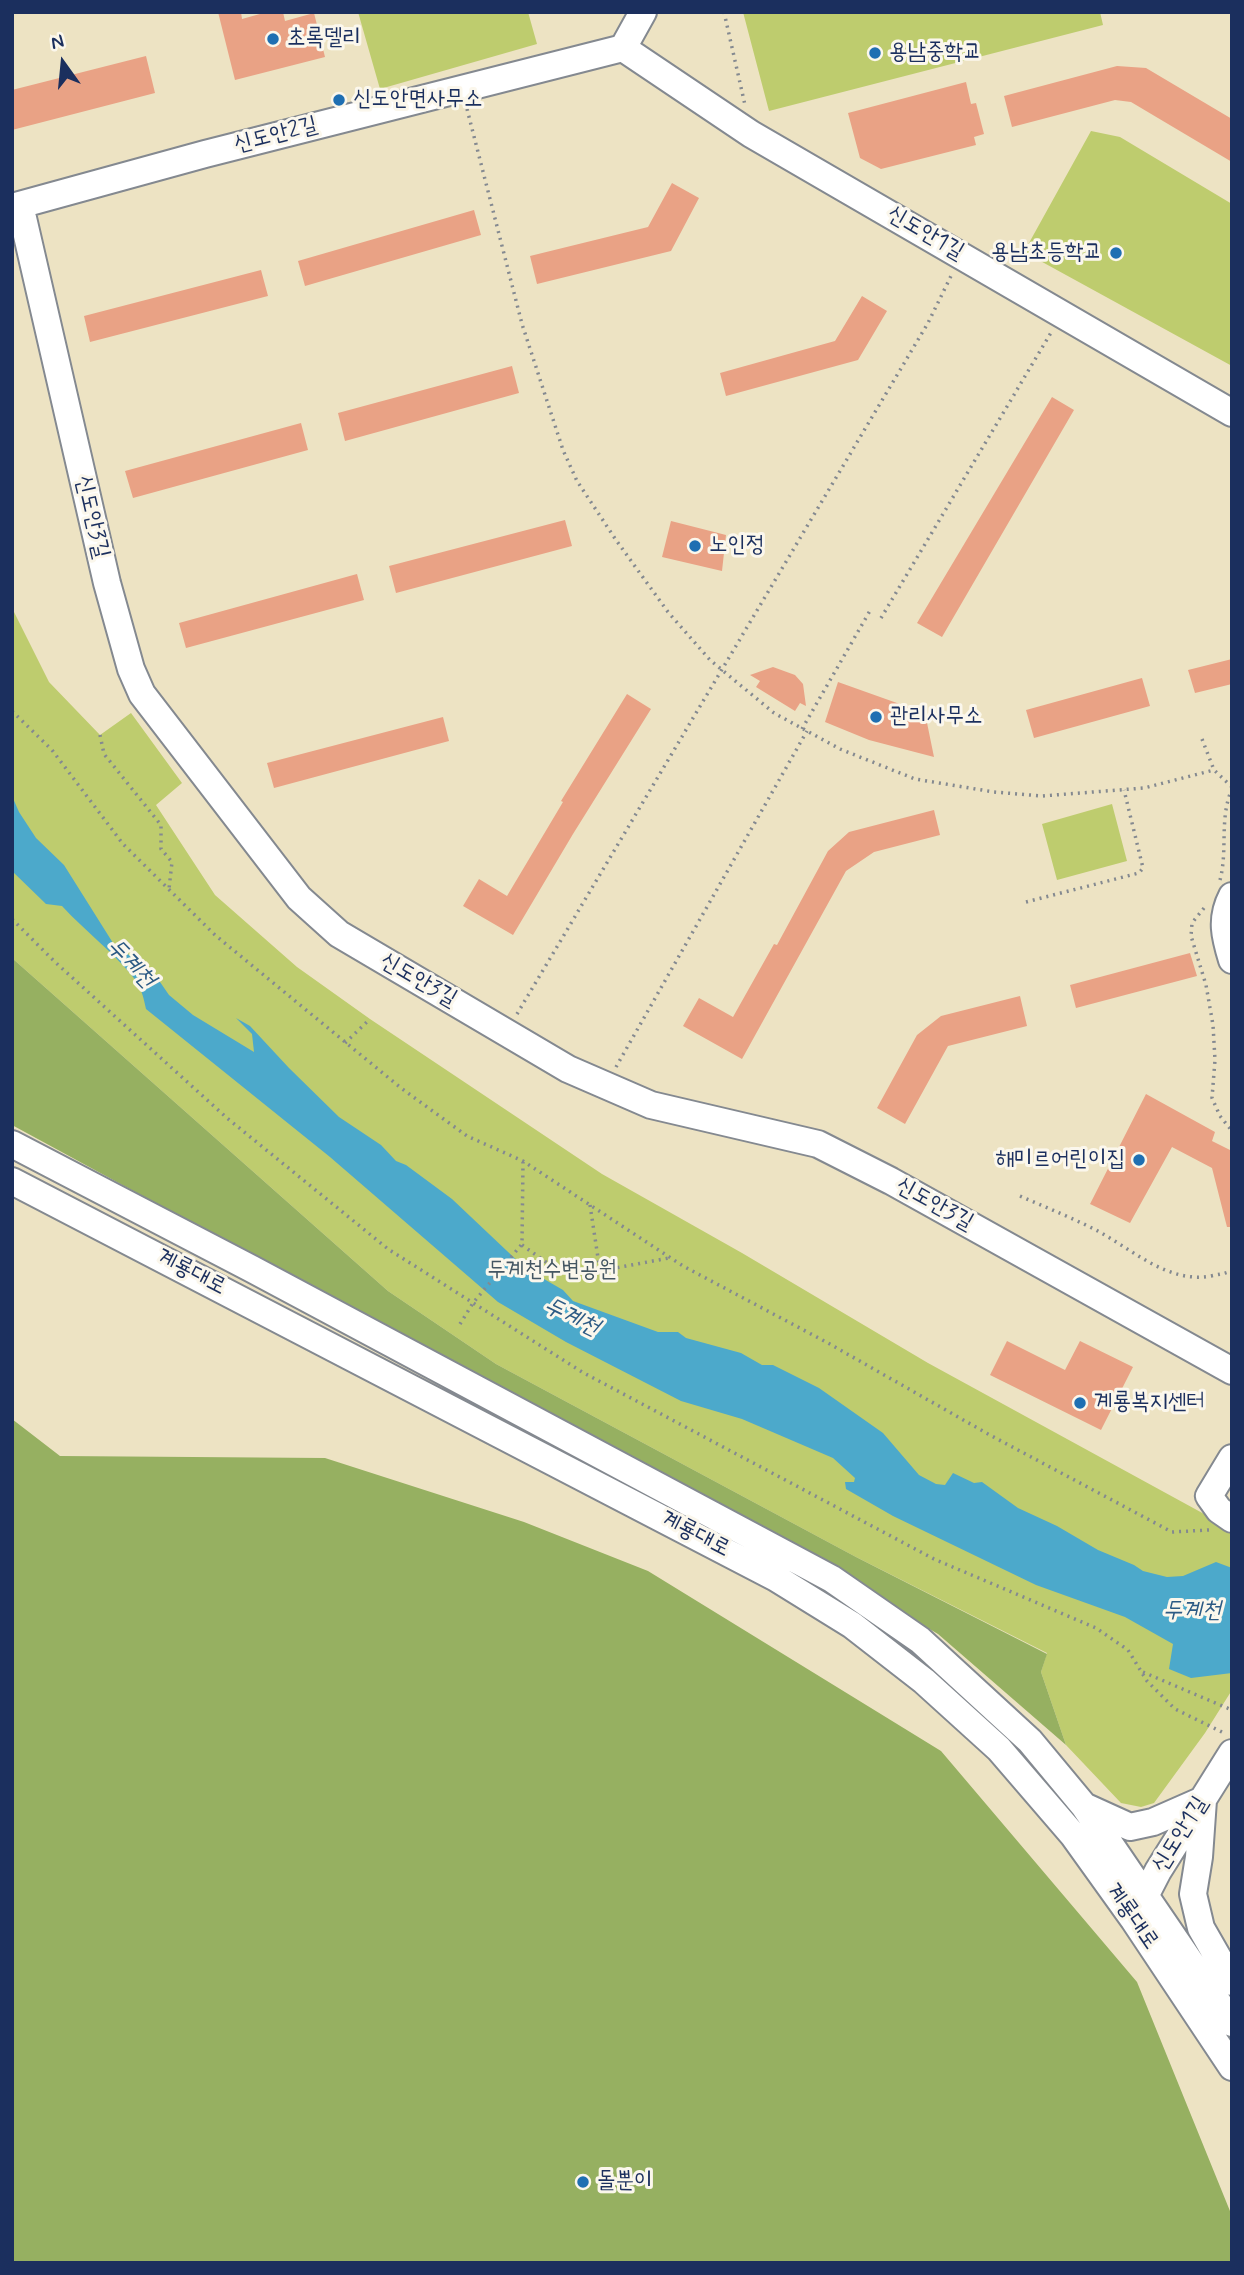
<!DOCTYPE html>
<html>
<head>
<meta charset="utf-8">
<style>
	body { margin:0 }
	#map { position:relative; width:1244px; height:2275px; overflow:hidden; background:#ede3c3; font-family:Mynerve,sans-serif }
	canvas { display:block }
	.frame { position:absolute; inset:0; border:14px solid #1b2f5e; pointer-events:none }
	.north { position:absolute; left:28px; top:28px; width:70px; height:70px; -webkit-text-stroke:5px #fbf7ec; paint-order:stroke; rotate:345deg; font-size:19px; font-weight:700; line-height:28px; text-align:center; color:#1b2f5e }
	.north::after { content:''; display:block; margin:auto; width:24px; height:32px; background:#1b2f5e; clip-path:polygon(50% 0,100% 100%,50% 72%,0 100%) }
</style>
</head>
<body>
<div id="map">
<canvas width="1244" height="2275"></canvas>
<div class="frame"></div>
<div class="north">N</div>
</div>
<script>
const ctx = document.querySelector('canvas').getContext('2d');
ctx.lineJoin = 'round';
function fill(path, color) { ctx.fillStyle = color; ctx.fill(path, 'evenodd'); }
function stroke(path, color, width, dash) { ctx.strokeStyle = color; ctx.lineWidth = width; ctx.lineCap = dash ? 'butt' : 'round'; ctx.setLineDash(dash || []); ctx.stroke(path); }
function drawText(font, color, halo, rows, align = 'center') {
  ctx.font = font + ' Mynerve,"Poor Story",sans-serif'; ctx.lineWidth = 6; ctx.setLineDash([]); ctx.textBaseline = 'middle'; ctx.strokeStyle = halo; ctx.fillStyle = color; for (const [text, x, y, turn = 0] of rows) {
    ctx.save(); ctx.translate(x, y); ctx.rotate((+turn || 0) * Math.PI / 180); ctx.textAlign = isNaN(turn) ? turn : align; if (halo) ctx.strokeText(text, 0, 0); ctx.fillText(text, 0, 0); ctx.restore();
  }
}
const green = new Path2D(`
	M358,12H528L537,44L380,89Z
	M743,12H1100L1103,25L769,111Z
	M1091,131L1120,137L1232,204V366L1024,252Z
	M12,608L49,682L100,735L131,713L182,783L156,805L215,895L297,967L370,1019L602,1174L742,1253L928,1363L1206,1515L1232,1532V1690L1205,1733L1154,1803L1141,1807L1121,1803L1066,1745L1041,1672L1047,1653L856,1557L496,1364L388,1291L12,958Z
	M1112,804L1127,861L1057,880L1042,824Z`);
const forest = new Path2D(`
	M12,958L388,1291L496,1364L856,1557L1047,1654L1041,1672L1066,1745L938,1634L820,1564L12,1125Z
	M12,1419L60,1456L325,1458L524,1522L648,1571L941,1751L1137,1982L1232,2216V2263H12Z`);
const water = new Path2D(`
	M12,796L19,812L36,838L64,865L113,943L137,961L151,969L169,995L193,1015L254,1052L252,1034L236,1018L250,1026L289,1068L339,1117L381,1145L396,1161L406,1165L452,1199L525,1268L563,1290L573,1301L658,1332H678L686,1338L741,1353L762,1365H773L819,1388L883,1433L919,1475L936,1484L945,1485L953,1473L974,1483L982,1482L1018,1508L1057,1526L1098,1550L1134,1565L1143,1571L1167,1577L1183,1576L1216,1562L1232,1568V1673L1191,1678L1169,1669L1173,1644L1125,1617L1036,1585L893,1516L846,1489L845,1482H854L855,1478L833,1458L742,1419L681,1401L566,1342L498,1302L330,1157L146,1009C144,1000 142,990 137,982C118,956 85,931 62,906L46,904L12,871Z`);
const building = new Path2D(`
	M218,12H241L242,19L267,12H283L285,21L314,13L325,57L235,80Z
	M146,56L155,93L12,130V90Z
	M1117,66L1146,68L1232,119V162L1131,102L1115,100L1012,127L1004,96Z
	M966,82L971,104L976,103L984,134L974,137L976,145L881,169L860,158L848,113Z
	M672,183L699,198L671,251L537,284L530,256L648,227Z
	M474,210L481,235L305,286L298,261Z
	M261,270L268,296L90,342L84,316Z
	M862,296L887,311L858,360L726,396L720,373L835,341Z
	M512,366L519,393L345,441L338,413Z
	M1052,397L1074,410L942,637L917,623Z
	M301,423L308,450L133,498L125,471Z
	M565,520L572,546L396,593L389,566Z
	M671,521L726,535L722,571L662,557Z
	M357,574L364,600L186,648L179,623Z
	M1232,659V684L1195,693L1188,670Z
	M773,667L795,675L803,684L806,706L800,703L795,711L756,687L760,681L750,675Z
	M1142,678L1150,706L1034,738L1026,710Z
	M838,682L925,713L934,757L869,740L825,722Z
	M627,694L651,709L573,834L513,935L463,906L479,879L507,896L563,802L561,801Z
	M443,717L449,741L274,788L267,763Z
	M934,810L940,835L874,852L846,871L742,1059L683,1026L699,998L733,1017L774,944L777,945L828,851L849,832Z
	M1190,953L1197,976L1076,1008L1070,985Z
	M1020,996L1027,1026L948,1046L905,1124L877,1108L917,1035L941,1016Z
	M1146,1094L1215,1132L1212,1141L1232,1151V1227H1227L1212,1168L1172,1147L1130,1223L1090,1204Z
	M1007,1341L1065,1370L1080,1341L1133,1367L1101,1430L990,1375Z`);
const path = new Path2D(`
	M724,12L745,105
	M467,109L522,324L563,450L577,481L616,540L668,612L710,660L774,713L840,749L915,779L994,792L1042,796L1144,788L1214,770
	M881,618L1052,331
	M12,711L52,750L123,844L215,935L401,1088L467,1136L523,1161L683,1266L828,1343L988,1434L1172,1532L1209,1530
	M802,729L871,609
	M100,735L104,754L161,825V849L172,862L169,889
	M1202,739L1214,770L1232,787
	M1220,880C1228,850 1219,818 1232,789
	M1026,902L1139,873L1143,868L1124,790
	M1204,908L1192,923L1191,936L1206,985L1213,1025L1215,1060L1212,1098L1220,1116L1232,1131
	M12,919L55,962L227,1118L388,1249L582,1372L934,1559L1096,1628L1128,1650L1147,1681L1175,1709L1224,1733
	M517,1014L928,323L951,276
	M345,1043L370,1019
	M616,1067L807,731
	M1020,1196C1045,1207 1070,1217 1094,1229C1131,1248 1167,1284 1211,1276C1219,1274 1226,1274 1232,1270
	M590,1205L600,1271
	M522,1245L560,1272L578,1275L669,1258
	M460,1324L473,1303L522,1244L523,1162
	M1143,1672L1232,1710`);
const minor = new Path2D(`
	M623,48L751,134L1232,413
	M20,205L107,583L131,669L142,694L299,898L339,934L568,1069L651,1105L818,1144L891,1181L1232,1371
	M12,207L205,154L623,48L643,12
	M1232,896C1220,919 1225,937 1232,960
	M12,1144L252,1269L832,1579L920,1640L1030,1741L1084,1806L1232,2023
	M12,1181L776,1578L852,1625L924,1681L999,1749L1073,1835L1134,1920L1232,2067
	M1232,1458L1209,1496L1219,1510L1232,1519
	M1086,1807L1130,1827L1153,1822L1203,1800L1199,1857L1193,1894L1201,1928L1232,1982
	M1139,1908L1158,1871L1232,1753`);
const markers = [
	[273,39,7,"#1f6fb2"],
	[875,53,7,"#1f6fb2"],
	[339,100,7,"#1f6fb2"],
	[1116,253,7,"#1f6fb2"],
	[695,546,7,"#1f6fb2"],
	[876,717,7,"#1f6fb2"],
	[1139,1160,7,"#1f6fb2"],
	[1080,1403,7,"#1f6fb2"],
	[583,2182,7,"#1f6fb2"]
];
const poiNames = [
	["초록델리",287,39],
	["용남중학교",889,53],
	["신도안면사무소",353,100],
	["용남초등학교",1102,253,"right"],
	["노인정",709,546],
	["관리사무소",890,717],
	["해미르어린이집",1125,1160,"right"],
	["계룡복지센터",1094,1403],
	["돌뿐이",597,2182]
];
const streetNames = [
	["신도안2길",276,136,-14],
	["신도안1길",925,234,30],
	["신도안3길",91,517,77],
	["신도안3길",418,981,30],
	["신도안3길",934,1205,29],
	["계룡대로",191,1273,27],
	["계룡대로",695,1535,27],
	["신도안1길",1181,1835,-58],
	["계룡대로",1131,1917,55]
];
const parkNames = [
	["두계천수변공원",552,1271]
];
const waterNames = [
	["두계천",130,964,46],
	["두계천",571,1318,26],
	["두계천",1192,1612]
];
fill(green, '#becc6e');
fill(forest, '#96b061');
fill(water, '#4ca9cb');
fill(building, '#e9a285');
stroke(minor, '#848990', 30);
stroke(path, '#848990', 3.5, [2, 5]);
stroke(minor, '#fff', 26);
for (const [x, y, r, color] of markers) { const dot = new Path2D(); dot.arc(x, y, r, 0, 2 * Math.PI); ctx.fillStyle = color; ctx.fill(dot); stroke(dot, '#fbf7ec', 2.5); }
drawText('23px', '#1b2f5e', '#fbf7ec', poiNames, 'left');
drawText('23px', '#1b2f5e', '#fbf7ec', streetNames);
drawText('23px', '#445662', '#fbf7ec', parkNames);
drawText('italic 24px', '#2c5a84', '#fbf7ec', waterNames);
</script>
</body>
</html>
